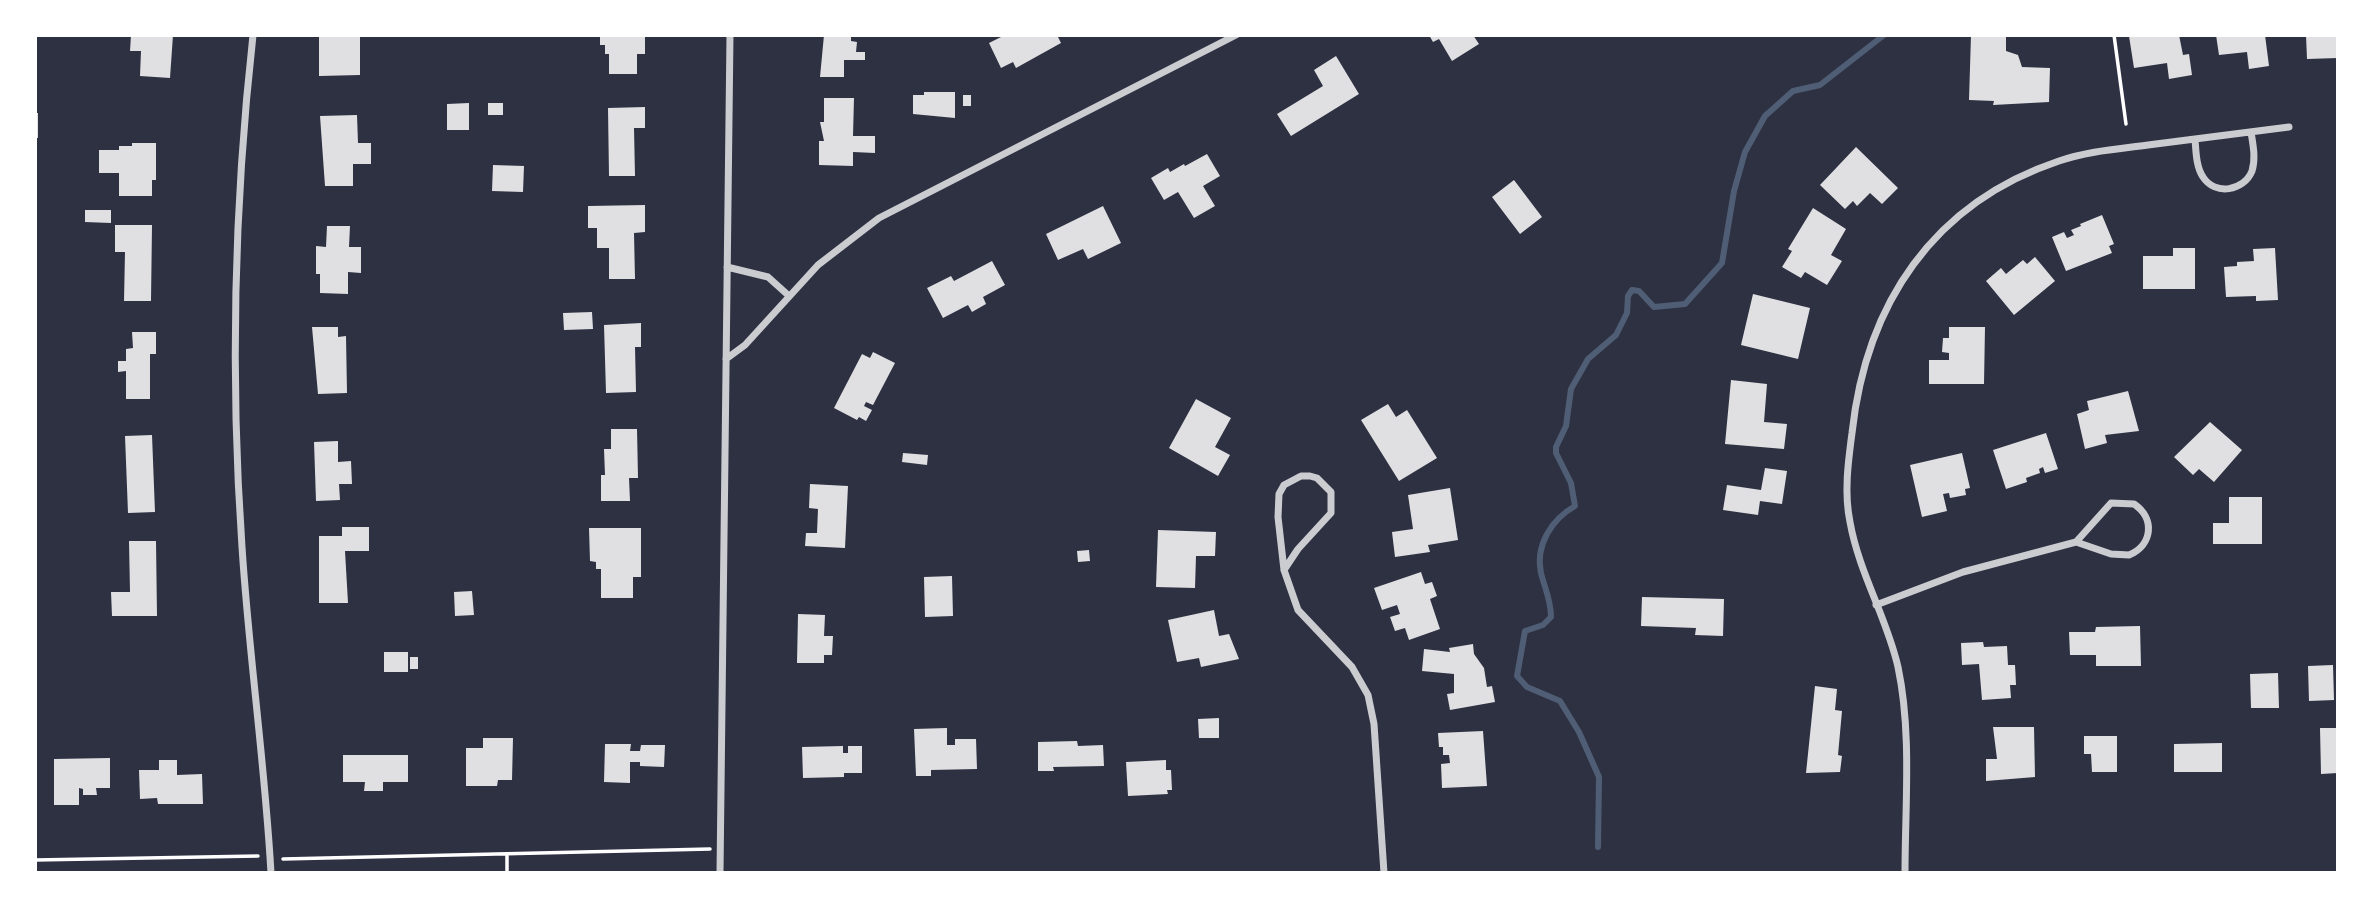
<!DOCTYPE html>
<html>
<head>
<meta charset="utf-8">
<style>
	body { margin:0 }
	#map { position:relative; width:2373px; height:908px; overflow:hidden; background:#2d3142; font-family:"Exo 2",sans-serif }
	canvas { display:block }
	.frame { position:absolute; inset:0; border:37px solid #fff; pointer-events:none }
</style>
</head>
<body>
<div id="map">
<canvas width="2373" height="908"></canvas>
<div class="frame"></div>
</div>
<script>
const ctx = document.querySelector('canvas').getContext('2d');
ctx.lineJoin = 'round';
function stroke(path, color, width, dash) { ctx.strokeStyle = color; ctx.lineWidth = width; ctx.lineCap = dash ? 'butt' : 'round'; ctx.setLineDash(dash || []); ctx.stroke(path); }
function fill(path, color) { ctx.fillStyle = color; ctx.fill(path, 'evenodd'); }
const stream = new Path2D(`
	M1598,847L1599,777L1579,732L1560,701L1527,687L1517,676L1525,631L1543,625L1551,617C1551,600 1545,589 1541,573C1535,545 1552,519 1575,506L1571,483L1556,453V447L1566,426L1571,389L1588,359L1616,335L1627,313L1628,296L1632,290L1639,291L1654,307L1685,304L1722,263L1734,191L1745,152L1765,116L1793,91L1820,85L1884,35`);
const building = new Path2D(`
	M131,35H173L170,78L140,76L141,51H130Z
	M319,35H360V75L319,76Z
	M600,35L645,36V54H637V74H609V54H605V45H600Z
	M824,35H851V41L857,42L856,52H865V60H844V77H820Z
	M1005,35H1057L1061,43L1016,68L1013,62L1001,68L989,43Z
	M1429,35H1473L1479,44L1452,61L1439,39L1433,42Z
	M1971,35H2006V51L2018,55L2022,67L2050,68L2049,102L1993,105L1994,101L1969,100Z
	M2179,35L2183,55L2189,54L2192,75L2169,79L2167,63L2134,68L2129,36Z
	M2216,35H2265L2269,66L2249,69L2247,52L2219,55Z
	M2306,35H2338V58L2307,59Z
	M1336,56L1359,94L1291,136L1277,114L1323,86L1314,70Z
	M924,92H955V118L913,114V95H924Z
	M963,95H971V106H963Z
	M824,98H854L853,136H875V153L853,152V166L819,165V141H824L820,122H824Z
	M469,103V130H447V104Z
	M488,103H503V115H488Z
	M645,107V128H634L635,176H609L608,108Z
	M35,113H38V138H35Z
	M357,115L358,143H371V164H353V186H325L320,116Z
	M132,143H156V180H152V196H119V173H99V150H119V146H132Z
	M1856,147L1898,188L1882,204L1870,193L1857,206L1853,201L1845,209L1820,185Z
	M1207,154L1220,176L1203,186L1215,206L1194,218L1178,192L1164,200L1151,178L1168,168L1170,172L1184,164L1185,166Z
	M493,165L524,166L523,192L492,191Z
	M1514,180L1542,217L1520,234L1492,197Z
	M645,205V232L634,233L635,279H609V248H597V228H588V206Z
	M1103,206L1121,243L1088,259L1083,249L1058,260L1046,234Z
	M1813,208L1846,229L1831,255L1842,261L1827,285L1805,272L1801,278L1782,267L1792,251L1788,249Z
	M85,210H111V223L85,222Z
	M2102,215L2114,244L2109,246L2112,253L2066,271L2052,237L2064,232L2067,238L2074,235L2071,230L2081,226L2080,224Z
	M115,225H152L151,301H124L125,252H115Z
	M327,226H350L349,247H361V273L348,272V294L320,293V274H316V246L326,247Z
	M2173,248H2195V289H2143V256H2173Z
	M2275,248L2278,300L2256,301V296L2226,297L2224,267L2237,266V262L2254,261L2253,249Z
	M2035,257L2055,281L2014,315L1986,281L2001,268L2006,274L2023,260L2027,264Z
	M992,261L1005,285L983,297L986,304L972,312L968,305L943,318L927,288L951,276L954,281Z
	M1753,294L1810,308L1798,359L1741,345Z
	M592,312L593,329L564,330L563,313Z
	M641,323V347H635L636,392L606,393L604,325Z
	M312,327H338V337L346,336L347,393L318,394Z
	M1949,327H1985L1984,384H1929V360H1949V353L1942,352L1943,338H1949Z
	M132,332H156V354H150V399H126V371L118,372V361H126V349L133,348Z
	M873,352L895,363L873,405L866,402L864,406L872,410L866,421L859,417L857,420L834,408L862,354L870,358Z
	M1731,380L1767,384L1764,422L1787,424L1784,449L1725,444Z
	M2128,391L2139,431L2105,435L2107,443L2085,449L2077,414L2089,410L2087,401Z
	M1196,399L1231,418L1215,447L1230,455L1218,476L1169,448Z
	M1388,404L1396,417L1407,410L1437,458L1399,481L1361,420Z
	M2210,422L2242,450L2214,482L2199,469L2193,475L2174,457Z
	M611,429H637L638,478H629L630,501H601V475H605L604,449H611Z
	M2046,433L2058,469L2045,473L2043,467L2039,469L2040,473L2026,478L2027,482L2006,489L1993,450Z
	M152,435L155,512L128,513L125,436Z
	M338,441V462L351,461L352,484H339L340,500L316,501L314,442Z
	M903,453L928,455L927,465L902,462Z
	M1962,453L1970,488L1965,489L1966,495L1950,498L1949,493L1943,494L1947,511L1922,517L1910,465Z
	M1765,468L1787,471L1782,504L1760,501L1758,515L1723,510L1727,485L1761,490Z
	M810,484L848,486L845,548L805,546L806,533H817L818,509L809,508Z
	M1450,488L1458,540L1428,545L1430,552L1395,557L1392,532L1413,529L1408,495Z
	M2229,497H2262V544H2213V523H2229Z
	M342,527H369V551H345L348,603H319V536H342Z
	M589,528H641V577H633V598H601V569H596V562L590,561Z
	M1158,530L1216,532L1215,556H1196L1195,588L1156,587Z
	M129,541H156L157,616H112L111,592H130Z
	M1089,550L1090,561L1078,562L1077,551Z
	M1421,572L1425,584L1432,582L1437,596L1430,599L1440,629L1409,640L1405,628L1395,631L1390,617L1400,614L1397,605L1382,610L1374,588Z
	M952,576L953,616L925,617L924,577Z
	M472,591L474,615L455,616L454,592Z
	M1642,597L1724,599L1723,636L1695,635L1696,628L1641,626Z
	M1214,610L1219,636L1229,634L1239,659L1201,667L1199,658L1177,662L1168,620Z
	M798,614L825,615L824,636H833L832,655H824V663H797Z
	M2140,626L2141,666H2096V655H2070L2069,632H2095L2096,627Z
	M1983,642L1984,647L2007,646L2008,665H2015L2016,685H2010L2011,698L1982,700L1979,664L1962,665L1961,643Z
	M1473,644L1474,654L1484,668L1487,687L1492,686L1495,702L1450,710L1447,694L1454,693V674L1422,671L1424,649L1450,652L1449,648Z
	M384,652H408V672H384Z
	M410,657H418V669H410Z
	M2333,665L2334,700L2309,701L2308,666Z
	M2278,673L2279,708H2251L2250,674Z
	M1815,686L1837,689L1835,710L1842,711L1838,755L1842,756L1840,772L1806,773Z
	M1219,718V738H1199L1198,719Z
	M1993,727H2034L2035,777L1986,781V759H1997Z
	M947,728V745H955V739H976L977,769L931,770V776H916L914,729Z
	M2320,728H2338V773L2321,774Z
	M1483,731L1487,786L1442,788L1441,764L1450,763L1449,755H1443V747H1439L1438,733Z
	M2084,736H2117V772H2092L2091,754H2084Z
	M483,738H513L512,780H498L497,786H466V748H483Z
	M1077,741L1078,746L1103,745L1104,766L1053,767L1054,771H1038V742Z
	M2222,743V772H2174V744Z
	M605,744H631L630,751H640L641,745H665L664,767L640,766V762H630V783L604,782Z
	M843,746V753H848V746H862V773H844V777L803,778L802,747Z
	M343,755H408V782H383V791H364L365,782H343Z
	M110,758V788H96L97,795H83V789L79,788V805H54V759Z
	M159,760H177V775L202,774L203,804H158L157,798L140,799L139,770H159Z
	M1166,760V770H1171L1172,790H1167L1168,794L1128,796L1126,762Z`);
const path = new Path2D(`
	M2114,35L2126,124
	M507,854V873
	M283,859L710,849
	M35,860L258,856`);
const minor = new Path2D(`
	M253,35C234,206 230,375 242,547C249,656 265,764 271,873
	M2195,139C2196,151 2196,167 2203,177C2215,196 2244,191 2252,171C2256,158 2253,145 2251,132
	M727,267L768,277L788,295
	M726,359L745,345L818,265L879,218L1236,35
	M1284,570L1298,549L1331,513V492L1317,478L1310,476H1301L1284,485L1279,494L1278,517L1284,570L1298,610L1352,667L1368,695L1374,724L1384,873
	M1876,605L1963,572L2076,542L2111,554L2129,555C2153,545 2155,518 2134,504L2111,503L2076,542
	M720,873L730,35
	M1905,873C1905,806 1912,733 1898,667C1887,618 1859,573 1850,522C1844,493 1848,463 1852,433C1866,304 1933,203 2059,161C2088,151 2118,149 2148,145C2195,139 2242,133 2289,127`);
stroke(stream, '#4f5d75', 6);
fill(building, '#e0e0e3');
stroke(path, '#fff', 3.5);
stroke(minor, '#caccd0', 7);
</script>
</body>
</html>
